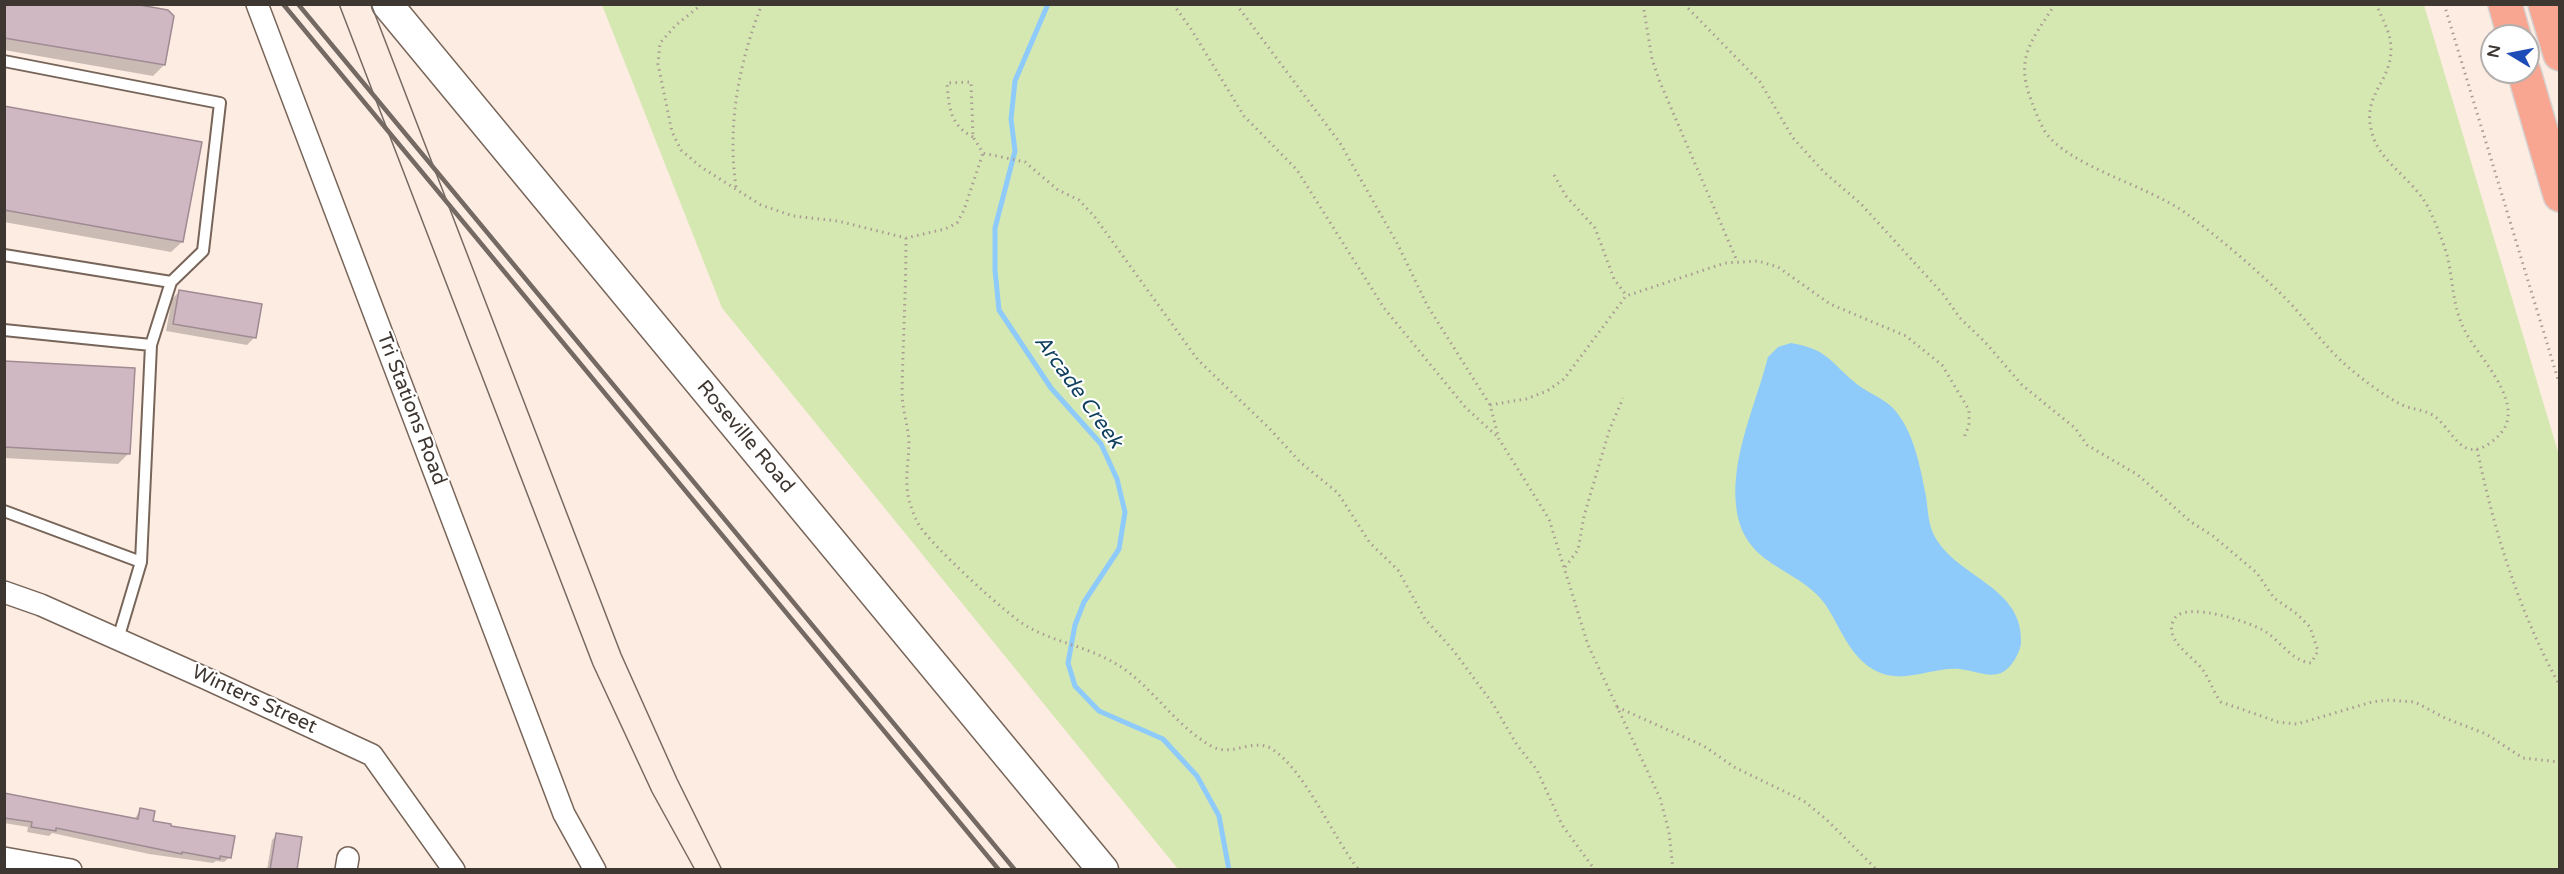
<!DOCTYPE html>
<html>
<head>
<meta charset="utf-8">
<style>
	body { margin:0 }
	#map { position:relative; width:2564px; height:874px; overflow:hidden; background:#fdece1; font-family:"Varela Round",sans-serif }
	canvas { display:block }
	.frame { position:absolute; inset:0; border:6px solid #3e3631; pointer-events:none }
	.north { position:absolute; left:2480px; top:24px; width:60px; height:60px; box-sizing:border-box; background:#fff; border:2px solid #b2afad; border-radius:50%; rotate:280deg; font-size:16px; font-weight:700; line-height:24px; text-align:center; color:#3e3631 }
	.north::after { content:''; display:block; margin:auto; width:21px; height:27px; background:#1d4cb9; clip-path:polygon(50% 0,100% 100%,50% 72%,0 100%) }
</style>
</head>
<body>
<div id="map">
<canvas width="2564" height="874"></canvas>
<div class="frame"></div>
<div class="north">N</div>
</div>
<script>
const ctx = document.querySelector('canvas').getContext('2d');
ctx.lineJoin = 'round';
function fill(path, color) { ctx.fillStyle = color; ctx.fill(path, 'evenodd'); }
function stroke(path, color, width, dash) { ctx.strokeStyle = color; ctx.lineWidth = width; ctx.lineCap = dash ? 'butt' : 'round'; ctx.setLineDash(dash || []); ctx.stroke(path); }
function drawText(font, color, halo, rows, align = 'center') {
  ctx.font = font + ' "Varela Round",sans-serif'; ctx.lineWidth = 4.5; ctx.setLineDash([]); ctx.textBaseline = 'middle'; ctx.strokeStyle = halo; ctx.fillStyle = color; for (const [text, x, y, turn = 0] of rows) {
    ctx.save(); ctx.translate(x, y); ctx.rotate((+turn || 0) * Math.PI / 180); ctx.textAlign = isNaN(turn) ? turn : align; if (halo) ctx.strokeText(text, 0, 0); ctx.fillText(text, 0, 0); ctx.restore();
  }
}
const green = new Path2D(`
	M602,5H2424L2559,455V869H1178L722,308Z`);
const water = new Path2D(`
	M1791,343C1826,349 1829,360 1853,381C1865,392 1882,397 1893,408C1914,431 1920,466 1926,496C1928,509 1928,525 1935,537C1958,578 2024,587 2021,643C2020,653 2011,669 2001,673C1988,678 1972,670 1959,669C1931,667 1904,685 1876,671C1850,658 1840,626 1825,604C1798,566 1742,568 1736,505C1731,456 1756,404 1768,357L1778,347Z`);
const shadow = new Path2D(`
	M4,4L164,65L153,76L4,50Z
	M4,107L182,242L171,252L4,222Z
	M180,291L255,337L247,345L166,331L172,299Z
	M4,362L129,453L118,464L4,458Z
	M4,795L134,820L140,810L152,822L230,857L224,862L216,861L213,863L149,854L52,833L49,836L27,832L28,827L4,823Z
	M277,835L296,870H267L272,840Z`);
const stream = new Path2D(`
	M1048,4L1015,81L1011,119L1015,151L995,228V270L999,310L1051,388L1101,444L1117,479L1125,512L1119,549L1084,602L1075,625L1068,663L1075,686L1099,711L1163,739L1197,776L1219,816L1229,870`);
const building = new Path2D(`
	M4,4H134L168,10L174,16L165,65L4,38Z
	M4,106L202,142L183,242L4,210Z
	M179,290L262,304L256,338L173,324Z
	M4,361L135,368L130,454L4,447Z
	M4,793L138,819L140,808L155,811L153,821L171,824V826L235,836L231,858L220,856V859L182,852V854L56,828V831L31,827L32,822L4,818Z
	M276,833L302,837L297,870H270Z`);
const path = new Path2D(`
	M702,4L675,26L660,43L658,64L672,132L681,150L701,167L761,205L793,216L838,221L906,238L945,229L957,223L964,210L983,153
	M1173,4L1191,29L1244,116L1297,170L1384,308L1466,408L1498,437
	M1236,4L1340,143L1397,243L1427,305L1490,405L1499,439L1549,519L1588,645L1660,798L1669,832L1673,870
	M1643,4L1652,59L1659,80L1737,261
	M1684,4L1760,82L1793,138L1824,172L1861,204L1943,294L1960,318L1985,342L2022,385L2075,428L2087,445L2138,475L2191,522L2213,536L2257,573L2274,598L2297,614L2310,627L2318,651L2311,663C2292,661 2281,642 2266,632C2251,622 2187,601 2175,618C2161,639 2193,656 2203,670C2210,680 2213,692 2221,702L2278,722L2297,724L2372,702L2386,700L2415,702L2445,718L2486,734L2523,758L2560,762
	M2055,4C2034,38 2015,55 2030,97C2034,108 2038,119 2044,130C2066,166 2150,186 2187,214C2221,239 2262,274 2291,304C2310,325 2326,348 2347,366C2363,380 2382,394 2400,404C2411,410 2424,409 2434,416C2453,429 2461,464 2490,443C2497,438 2503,432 2506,425C2518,394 2476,354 2464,329C2453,307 2453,283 2448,259C2444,243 2436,224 2429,209C2416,182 2383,164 2374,139C2358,96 2391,85 2391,49C2391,32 2382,19 2376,4
	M2444,4L2560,386
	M973,137C950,125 949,108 947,83L971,82L973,137L983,153L1025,162L1058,190L1079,200L1094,216L1198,360L1269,428L1300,462L1338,493L1370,543L1398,570L1425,619L1453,650L1493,704L1517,745L1537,770L1562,825L1595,870
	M1554,175L1566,196L1595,228L1614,279L1626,295
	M736,187C727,125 739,62 762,4
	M906,238C906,289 903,341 902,392C902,409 908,425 909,441C909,461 904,480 909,500C911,508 915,518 919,525C930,544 1008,616 1028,627C1061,645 1094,647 1127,671C1157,694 1178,727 1211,746C1232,758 1252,737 1272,749C1305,770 1333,838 1359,870
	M1490,405L1526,399L1547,391L1564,379L1626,296L1725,263L1758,261L1778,267L1830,304L1906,336L1942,365L1969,410V425L1964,438
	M2477,449C2494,531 2519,612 2560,686
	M1565,567L1578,550L1584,516L1609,431L1623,398
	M1617,707L1704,746L1734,767L1804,801L1827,820L1877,870`);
const service = new Path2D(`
	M4,61L220,103L203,251L171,282L151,345
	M4,255L171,282
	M4,330L151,345L141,562
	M4,511L141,562L118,639`);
const minor = new Path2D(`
	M257,4L564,814L595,870
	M4,592L41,605L205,678L372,755L454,870
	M4,858L71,870
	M346,870L348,858`);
const secondary = new Path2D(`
	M387,4L1103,870`);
const motorway = new Path2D(`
	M2505,4L2514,36
	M2545,4L2560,54
	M2524,72L2560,195`);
const tram = new Path2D(`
	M339,4L593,665L652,792L695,870
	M371,4L621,654L677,779L722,870`);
const rail = new Path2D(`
	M283,4L999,870
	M298,4L1015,870`);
const streetNames = [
	["Tri Stations Road",411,409,69],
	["Roseville Road",745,437,50],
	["Winters Street",254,700,25]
];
const waterNames = [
	["Arcade Creek",1078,392,54]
];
fill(green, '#d6e8b2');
fill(water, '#8ecbfb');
fill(shadow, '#0003');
stroke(stream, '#8ecbfb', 5);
fill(building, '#cfb8c1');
stroke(building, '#a08a93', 1.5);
stroke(service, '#776559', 14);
stroke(minor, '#776559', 24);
stroke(secondary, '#776559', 33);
stroke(motorway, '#d5d3d2', 36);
stroke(path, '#a99c93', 3, [1.5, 4.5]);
stroke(service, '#fff', 10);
stroke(minor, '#fff', 21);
stroke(secondary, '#fff', 30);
stroke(motorway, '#f8a591', 33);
stroke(tram, '#746963', 1.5);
stroke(rail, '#746963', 4.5);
drawText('20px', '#3e3631', '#fff', streetNames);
drawText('italic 21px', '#103f5e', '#fff', waterNames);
</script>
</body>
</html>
